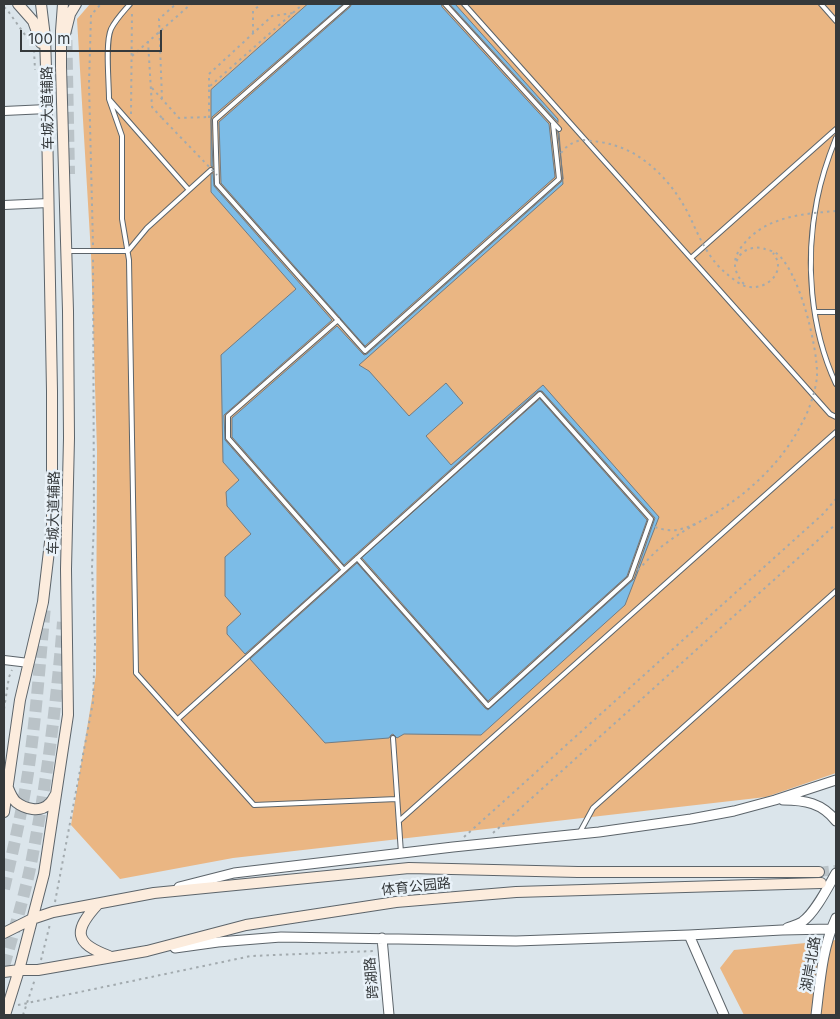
<!DOCTYPE html>
<html>
<head>
<meta charset="utf-8">
<style>
	body { margin:0 }
	#map { position:relative; width:840px; height:1019px; overflow:hidden; background:#dbe5eb; font-family:Inter,sans-serif }
	canvas { display:block }
	.frame { position:absolute; inset:0; border:5px solid #35393b; pointer-events:none }
	.scale { position:absolute; left:20px; top:30px; width:142px; height:22px; box-sizing:border-box; border:2px solid #35393b; border-top:0; padding-left:6px; font-size:15px; line-height:18px; white-space:nowrap; color:#35393b; -webkit-text-stroke:4px #e9f2f9; paint-order:stroke }
</style>
</head>
<body>
<div id="map">
<canvas width="840" height="1019"></canvas>
<div class="frame"></div>
<div class="scale">100 m</div>
</div>
<script>
const ctx = document.querySelector('canvas').getContext('2d');
ctx.lineJoin = 'round';
function fill(path, color) { ctx.fillStyle = color; ctx.fill(path, 'evenodd'); }
function stroke(path, color, width, dash) { ctx.strokeStyle = color; ctx.lineWidth = width; ctx.lineCap = dash ? 'butt' : 'round'; ctx.setLineDash(dash || []); ctx.stroke(path); }
function drawText(font, color, halo, rows, align = 'center') {
  ctx.font = font + ' Inter,"Noto Sans SC",sans-serif'; ctx.lineWidth = 5; ctx.setLineDash([]); ctx.textBaseline = 'middle'; ctx.strokeStyle = halo; ctx.fillStyle = color; for (const [text, x, y, turn = 0] of rows) {
    ctx.save(); ctx.translate(x, y); ctx.rotate((+turn || 0) * Math.PI / 180); ctx.textAlign = isNaN(turn) ? turn : align; if (halo) ctx.strokeText(text, 0, 0); ctx.fillText(text, 0, 0); ctx.restore();
  }
}
const green = new Path2D(`
	M90,4H836V773L766,797L233,858L120,879L71,825L96,674L97,451L91,254L77,19Z
	M836,940V1015H744L720,968L734,950Z`);
const building = new Path2D(`
	M308,4H343L212,117L211,120L213,167L211,166V90Z
	M352,4H441L442,7L549,124L555,177L365,346L221,183L219,122L350,7Z
	M450,4H455L558,119V122Z
	M558,132L559,133L563,184L359,365L369,371L409,416L446,383L463,403L426,436L451,465L543,385L659,517L625,605L481,735L404,734L397,738L393,734L391,735L389,738L325,743L250,659L357,563L485,708L488,710L634,579L655,518L542,391H538L344,565L232,437V418L337,326L362,353L364,355L367,354L561,182L563,179Z
	M213,173L214,186L332,320L224,415L225,440L339,570L245,654L227,634V627L241,614L225,596V557L251,534L227,506L226,492L239,480L223,462L221,355L296,289L211,192V175Z
	M540,399L647,520L627,576L488,701L362,558Z`);
const secondaryTunnel = new Path2D(`
	M819,872L836,870`);
const trunkTunnel = new Path2D(`
	M66,22L69,174
	M4,889C13,850 22,812 28,773C36,717 40,661 45,606
	M4,966C15,927 27,888 34,848C48,773 57,698 63,622`);
const path = new Path2D(`
	M4,7L8,11L28,39
	M253,33V11L261,4
	M148,41L152,107L162,118
	M34,50L35,70
	M132,56L191,4
	M209,87V74L272,16L293,13
	M152,88L179,118L209,117
	M162,99L159,19L176,4
	M131,114L132,11
	M209,118V87L303,4
	M93,245L89,84L91,15L101,4
	M655,527C672,533 682,530 697,523
	M4,709L9,677L12,670
	M493,833L836,524
	M464,837L823,514L836,499
	M55,902L93,702L95,643L92,567L94,524L93,258
	M41,960L50,924
	M18,1005L251,956L374,951
	M23,1015L35,979`);
const service = new Path2D(`
	M130,4C124,11 116,19 111,29C105,43 109,81 109,99L189,190
	M348,4L215,120L217,184L365,351L559,179L553,124
	M445,4L559,129
	M464,4L830,414L836,417
	M821,4L836,21
	M109,99L122,136V219L129,260L136,673L254,805L397,799
	M836,138C828,158 821,179 817,200C805,260 810,328 836,384
	M68,251H128L147,228L211,170
	M691,258L836,129
	M815,312H836
	M338,320L228,416V438L344,570
	M178,719L540,394L651,519L630,578L488,706L357,558
	M393,738L401,853
	M399,821L836,432
	M580,832L593,808L836,591`);
const minor = new Path2D(`
	M4,111L47,109
	M4,205L49,203
	M4,660L29,663`);
const tertiary = new Path2D(`
	M783,800C805,800 822,803 836,821
	M179,887L234,873L453,847L599,832L691,819L734,811L775,800L836,780
	M787,928C792,926 797,925 802,922C815,913 828,887 836,873
	M689,935L724,1015
	M382,938L389,1015
	M175,948L218,942L281,937L516,941L689,935L782,930L831,929
	M816,1015C820,983 822,948 836,918`);
const secondary = new Path2D(`
	M18,4L33,21L41,43
	M65,34L70,14L76,4
	M8,788C10,793 12,798 16,802C25,809 40,813 49,804C52,802 54,797 56,794
	M4,812L20,700L43,602L52,525V391L46,68L45,37L41,4
	M98,904C73,931 74,943 109,956
	M4,933L32,919L53,912L154,893L409,868L578,872H819
	M4,972L19,970H38L147,951L246,925L396,902L516,892L821,883
	M5,1015L19,970L44,874L68,715L66,569L69,438L68,311L61,67V31L63,4`);
const pathBridge = new Path2D(`
	M162,118L217,175
	M561,153C566,146 574,141 583,140C593,141 604,142 613,145C647,154 675,186 690,217C699,237 709,260 727,274C733,279 742,287 750,287C769,289 787,270 773,253
	M744,284C735,274 731,262 740,249C762,217 800,214 836,211
	M638,570C647,561 655,551 665,544C681,532 697,523 714,514C750,492 783,461 802,423C809,411 816,390 817,376C818,348 799,269 776,253C773,251 768,250 765,249C758,246 747,248 741,254C738,257 737,261 735,264`);
const streetNames = [
	["车城大道辅路",48,108,-91],
	["车城大道辅路",54,513,-89],
	["体育公园路",416,887,-6],
	["湖岸北路",811,964,-80],
	["跨湖路",372,978,-95]
];
fill(green, '#eab683');
fill(building, '#7cbce7');
stroke(building, '#747c82', 1);
stroke(secondaryTunnel, '#bac3c8', 10, [10, 5]);
stroke(trunkTunnel, '#bac3c8', 12, [12, 6]);
stroke(service, '#5c646a', 6);
stroke(minor, '#5c646a', 10);
stroke(tertiary, '#5c646a', 11);
stroke(secondary, '#5c646a', 12);
stroke(path, '#a2aaae', 2, [2.5, 4]);
stroke(service, '#fff', 4);
stroke(minor, '#fff', 8);
stroke(tertiary, '#fff', 9);
stroke(secondary, '#fcecdd', 10);
stroke(pathBridge, '#a2aaae', 2, [2.5, 4]);
drawText('14px', '#35393b', '#e9f2f9', streetNames);
</script>
</body>
</html>
